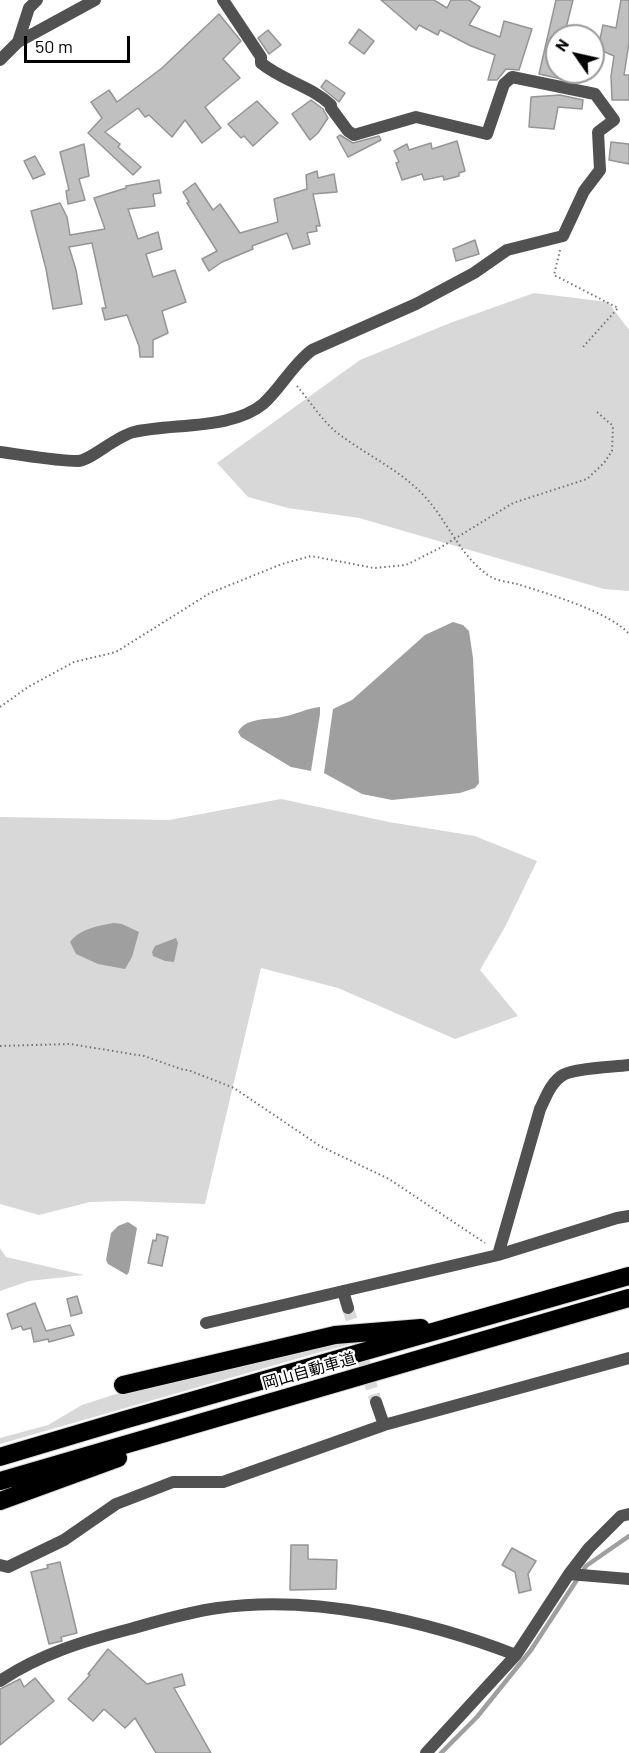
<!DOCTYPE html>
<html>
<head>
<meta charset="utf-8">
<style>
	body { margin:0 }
	#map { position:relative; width:629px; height:1753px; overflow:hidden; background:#fff; font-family:Barlow,sans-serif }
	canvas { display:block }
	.north { position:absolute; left:545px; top:24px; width:60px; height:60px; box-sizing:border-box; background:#fff; border:2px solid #999; border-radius:50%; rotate:304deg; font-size:16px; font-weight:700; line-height:24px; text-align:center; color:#000 }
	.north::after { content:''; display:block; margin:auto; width:21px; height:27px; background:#000; clip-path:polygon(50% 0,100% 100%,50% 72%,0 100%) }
	.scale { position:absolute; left:24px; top:36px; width:106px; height:27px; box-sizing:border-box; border:3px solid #000; border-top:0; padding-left:8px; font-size:18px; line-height:21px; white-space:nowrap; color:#000; -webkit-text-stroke:4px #fff; paint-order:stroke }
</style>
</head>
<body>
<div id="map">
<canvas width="629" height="1753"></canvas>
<div class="north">N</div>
<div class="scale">50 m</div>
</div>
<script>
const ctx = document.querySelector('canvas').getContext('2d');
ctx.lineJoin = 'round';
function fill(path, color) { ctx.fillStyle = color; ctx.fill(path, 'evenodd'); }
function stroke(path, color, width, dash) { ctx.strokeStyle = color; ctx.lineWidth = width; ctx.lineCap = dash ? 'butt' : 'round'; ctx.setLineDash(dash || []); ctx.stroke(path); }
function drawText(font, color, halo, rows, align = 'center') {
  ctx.font = font + ' Barlow,"Noto Sans JP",sans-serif'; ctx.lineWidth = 4.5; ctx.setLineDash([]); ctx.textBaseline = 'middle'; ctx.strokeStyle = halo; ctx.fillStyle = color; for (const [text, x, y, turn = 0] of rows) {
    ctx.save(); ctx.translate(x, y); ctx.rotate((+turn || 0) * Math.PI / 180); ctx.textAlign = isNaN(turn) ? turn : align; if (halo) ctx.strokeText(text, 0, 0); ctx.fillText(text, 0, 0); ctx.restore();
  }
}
const green = new Path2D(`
	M534,293L608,302L629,330V591L604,589L359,518L288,508L248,497L217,463L360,360L450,323Z
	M281,799L389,822L475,836L537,861L505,927L480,970L518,1016L455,1039L338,988L261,968L205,1204L125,1201L90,1202L39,1215L0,1204V817L169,820Z
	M0,1248L6,1257L84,1275L29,1281L0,1291Z
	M370,1339L317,1353L0,1444V1438L48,1425L82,1405L116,1394L310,1346Z`);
const water = new Path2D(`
	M453,622L463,625L469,631L473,658L479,783L475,788L460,793L392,800L362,794L324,773L333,709L352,700L425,635Z
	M320,707V714L311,771L291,767L241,737L238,732C246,717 268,720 282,717C295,715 307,708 320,707Z
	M114,923L122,924L139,932L132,957L125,969L98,964L76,954L70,942C81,928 98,926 114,923Z
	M176,938L178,943L174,962L165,961L153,956L152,952L155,946Z
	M128,1222L137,1228L129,1272L127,1275L108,1264L106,1260L111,1233L118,1226Z`);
const stream = new Path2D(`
	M441,1753L477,1717L531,1650L586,1566L629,1536`);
const building = new Path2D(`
	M381,0H434L447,8L451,0H469L480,7L469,25L500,37L504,21L532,29L519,70L506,69L497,80H488L495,55L471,46L440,30L438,35L419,25L416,30Z
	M556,0H573L564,36H557V72H575L566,80L539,74Z
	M621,0H629V43L624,75H629V100H612L611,76L614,56L598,49L603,25L616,28Z
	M219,14L241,41L223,59L240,78L205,107L221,128L202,143L185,120L172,137L149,115L145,117L138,108L105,132L120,144L118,147L141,167L133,175L88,133L102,118L91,102L109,90L117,102L162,68Z
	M359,29L374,41L364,54L349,43Z
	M268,30L281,45L269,54L258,38Z
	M326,80L345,93L339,102L321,87Z
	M560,95L583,100L582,109L558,107L554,129L529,127L531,97Z
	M311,100L323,109L328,118L318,133L310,140L292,114Z
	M257,101L278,123L253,146L244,136L241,138L228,124Z
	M340,135L353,143L379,136L381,140L348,157L337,137Z
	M457,141L465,171L459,173V176L444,180L443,176L424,180L422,174L402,180L396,163L399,162L394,151L407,144L409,150L431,143L432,149Z
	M611,142L629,144V164L609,160Z
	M84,144L89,176L79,179L85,200L68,204L66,191L69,190L60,152Z
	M35,156L45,174L33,179L24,161Z
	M317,171L318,178L334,174L337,192L313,194L320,226H316L317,231L307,233L310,244L293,249L287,233L252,246L253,249L222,262L209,271L202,259L217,251L187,203L189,202L183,192L195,183L213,210L220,204L240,233L278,222L274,199L307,189L306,175Z
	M159,180L161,193L153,194L155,206L128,209L138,239L158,232L162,249L146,254L153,277L175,270L186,302L162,311L168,333L153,340V357H140L139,346L127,315L105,320L102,308H106L92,243L69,247L76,270L82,304L53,309L46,269L31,211L60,203L67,217L70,235L105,229L94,198L126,188V186Z
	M475,240L479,254L456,261L453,249Z
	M157,1234L168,1237L162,1266L148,1263L153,1240L156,1241Z
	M77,1296L82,1313L71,1316L67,1299Z
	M35,1303L46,1331L70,1325L74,1335L49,1342L48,1339L34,1342L31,1328L23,1330L21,1326L12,1329L7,1314Z
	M291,1545H308V1559L337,1560L336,1589L290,1590Z
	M512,1548L536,1561L528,1574L531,1590L519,1593L515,1572L502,1565Z
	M60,1562L77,1633L61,1637L62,1641L49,1644L31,1572L48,1568L47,1565Z
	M108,1649L147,1684L182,1674L185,1685L174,1688L211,1753H156L135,1718L125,1728L104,1709L93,1721L68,1699L90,1675L88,1674Z
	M35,1678L54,1701L0,1745V1689L20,1679L24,1687Z`);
const streetTunnel = new Path2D(`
	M348,1308L376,1402`);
const path = new Path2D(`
	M560,250L554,275L618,308L583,347
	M297,386C309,400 321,419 335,431C365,455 402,470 427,499C449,524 462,559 491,577C498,581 509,582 517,584C546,593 610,612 629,634
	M0,707L28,687L74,662L116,652L210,593L282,564L311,556L374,568L406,565L438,549L513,503L587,479L604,463L612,451L613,426L597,412
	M0,1046L70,1044L144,1056L184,1070H188L234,1088L320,1146L389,1179L485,1243`);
const street = new Path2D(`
	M18,42L29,8L37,0
	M0,60L18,42L95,0
	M0,452C24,455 54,461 78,461C90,461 116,436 134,432C171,423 232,430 263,404C281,388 292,365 312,350L416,304L474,273L507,250L563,236L584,191L600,170L598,132L614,120L595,94L512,77L504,84L487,134L416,117L354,135L348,131L331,108V105C311,86 283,81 261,63V57L223,0
	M498,1255L540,1109C546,1097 551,1082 563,1075C575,1068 615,1067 629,1065
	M343,1291L348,1308
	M206,1323L498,1255L617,1218L629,1216
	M376,1402L384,1425
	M0,1565L8,1567L64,1540L116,1504L173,1482H223L384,1425L629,1358
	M569,1574L629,1579
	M0,1681C40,1654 84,1641 130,1629C159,1621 188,1612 218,1608C313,1594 428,1621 516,1655
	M426,1753L516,1655L569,1574L589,1548L621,1516L629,1514`);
const highway = new Path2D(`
	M123,1385L335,1335L421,1328
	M0,1457L124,1420L629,1276
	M0,1481L629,1298
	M0,1501L118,1458`);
const streetNames = [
	["岡山自動車道",309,1371,-16]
];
fill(green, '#d8d8d8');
fill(water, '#9f9f9f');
stroke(stream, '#9f9f9f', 4.5);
fill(building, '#c0c0c0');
stroke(building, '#959595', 1.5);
stroke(streetTunnel, '#d9d9d9', 12, [12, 6]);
stroke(highway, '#dbdbdb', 20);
stroke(path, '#737373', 2, [1.5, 3]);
stroke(street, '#515151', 12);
stroke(highway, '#000', 18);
drawText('16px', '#000', '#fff', streetNames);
</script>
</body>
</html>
